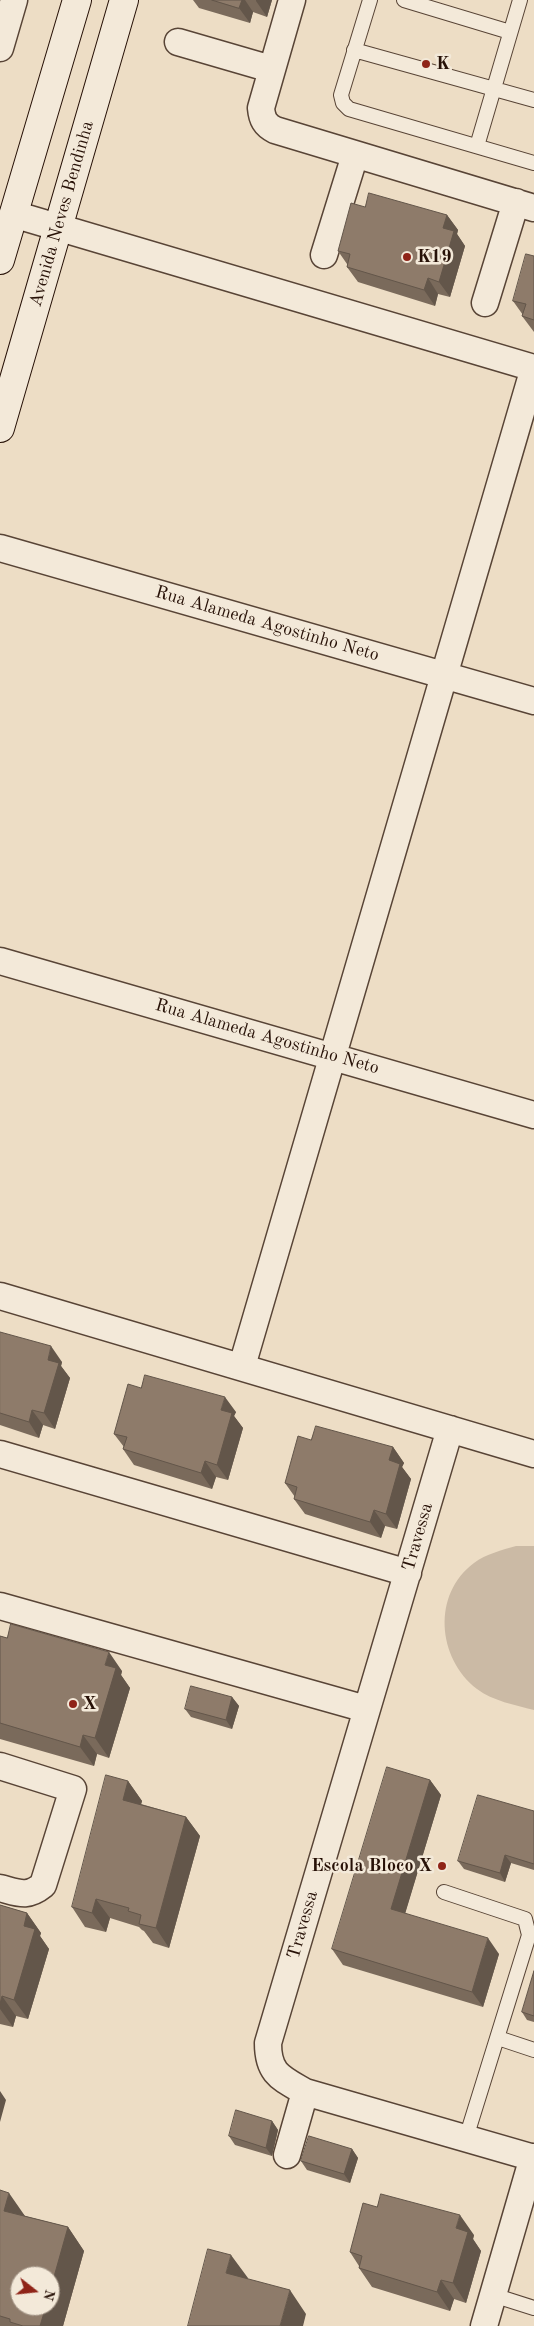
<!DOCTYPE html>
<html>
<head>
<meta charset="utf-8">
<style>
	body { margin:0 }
	#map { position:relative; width:534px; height:2326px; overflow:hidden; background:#edddc5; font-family:"Old Standard TT",serif }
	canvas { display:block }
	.north { position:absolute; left:10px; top:2266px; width:50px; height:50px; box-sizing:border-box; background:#f3e9d9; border:1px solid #a19385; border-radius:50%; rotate:106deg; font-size:14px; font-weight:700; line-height:20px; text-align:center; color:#271107 }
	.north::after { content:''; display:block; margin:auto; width:18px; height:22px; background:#8f2418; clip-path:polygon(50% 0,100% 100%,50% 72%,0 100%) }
</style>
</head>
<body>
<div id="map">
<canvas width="534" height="2326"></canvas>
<div class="north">N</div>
</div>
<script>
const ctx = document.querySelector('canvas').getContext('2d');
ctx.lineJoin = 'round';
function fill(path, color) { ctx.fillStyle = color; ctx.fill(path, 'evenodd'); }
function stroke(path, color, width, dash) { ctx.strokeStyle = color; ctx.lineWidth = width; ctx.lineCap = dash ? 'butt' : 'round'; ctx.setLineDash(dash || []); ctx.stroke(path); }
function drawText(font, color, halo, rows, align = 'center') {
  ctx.font = font + ' "Old Standard TT",serif'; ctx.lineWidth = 5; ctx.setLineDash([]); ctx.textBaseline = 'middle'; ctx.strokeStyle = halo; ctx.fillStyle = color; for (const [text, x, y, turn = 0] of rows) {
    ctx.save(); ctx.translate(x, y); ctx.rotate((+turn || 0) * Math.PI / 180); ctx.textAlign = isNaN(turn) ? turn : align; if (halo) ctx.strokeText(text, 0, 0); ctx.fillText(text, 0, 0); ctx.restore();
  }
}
const green = new Path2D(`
	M516,1546H534V1710C515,1705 493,1701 477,1689C437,1658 432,1594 474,1563C486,1554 502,1550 516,1546Z`);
const lane = new Path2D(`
	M370,0L341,95L343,103L349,109L534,163
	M404,0L510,32
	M354,50L534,100
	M477,146L520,0
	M444,1892L525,1919L529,1935L466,2138
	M498,2038L534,2050
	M493,2295L534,2308`);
const street = new Path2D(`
	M292,0L261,108C262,119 265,125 275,130L534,208
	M178,42L271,69
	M0,48L14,0
	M13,214L534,368
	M324,255L355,155
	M485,303L516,202
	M0,548L534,701
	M0,961L534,1115
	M0,1296L534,1454
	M242,1366L534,368
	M450,1429L268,2043C268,2074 281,2078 305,2092L534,2158
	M0,1454L408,1573
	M0,1606L366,1709
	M0,1766L73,1789L43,1885C27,1898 19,1893 0,1888
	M287,2155L305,2092
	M484,2326L533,2157`);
const secondary = new Path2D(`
	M0,260L77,0
	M0,428L124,0`);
const wall = new Path2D(`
	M193,0H272L267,17L253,12L250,23L199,8Z
	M365,207L447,215L458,230L457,234L465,246L450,297L438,294L435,306L358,282L347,267V264L338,251Z
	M534,256V332L522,316L523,315L513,301Z
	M0,1332L62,1362L61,1366L70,1378L55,1429L43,1425L39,1438L0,1425Z
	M141,1388L236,1412L234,1416L243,1428L228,1480L216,1477L212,1489L134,1465L123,1449L124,1447L114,1434Z
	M311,1440L393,1447L404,1463L402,1467L411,1479L397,1529L385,1526L381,1538L305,1514L294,1499L295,1497L285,1483Z
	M0,1636L122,1671L121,1675L130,1688L109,1758L97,1754L94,1766L0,1739Z
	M232,1697L239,1706L232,1729L191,1717L185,1709Z
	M430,1780L441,1795L405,1913L499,1954L483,2007L343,1965L332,1949Z
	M128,1781L142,1801L141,1804L186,1817L200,1836L169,1948L153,1943L144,1931L142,1930L139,1927L110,1918L106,1932L85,1927L72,1907Z
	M534,1811V1870L511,1863L505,1882L464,1869L458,1861Z
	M0,1905L27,1913L41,1933L40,1936L49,1949L28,2019L16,2016L13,2027L0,2024Z
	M534,1971V2022L527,2020L522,2012Z
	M272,2121L278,2130L272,2156L235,2145L229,2136Z
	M352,2149L358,2158L350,2183L307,2170L301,2161Z
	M0,2190L25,2216L68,2227L84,2251L63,2326H0Z
	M474,2235L473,2239L481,2251L466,2303L454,2299L450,2311L372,2287L359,2268V2266L350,2252Z`);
const shadedWall = new Path2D(`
	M242,0H245L253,12L250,23L239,8Z
	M256,0H272L267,17L256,1Z
	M447,215L458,230L457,234L465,246L450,297L439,282L443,228Z
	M428,278L438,294L435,306L424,290Z
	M51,1346L62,1362L61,1366L70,1378L55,1429L44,1413L48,1360Z
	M225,1397L236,1412L234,1416L243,1428L228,1480L217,1465L221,1410Z
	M32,1410L43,1425L39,1438L29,1422Z
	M393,1447L404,1463L402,1467L411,1479L397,1529L386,1514L389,1460Z
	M205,1461L216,1477L212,1489L201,1473Z
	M374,1510L385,1526L381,1538L370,1522Z
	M109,1652L122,1671L121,1675L130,1688L109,1758L95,1738L105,1665Z
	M232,1697L239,1706L232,1729L226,1720Z
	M83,1735L97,1754L94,1766L80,1747Z
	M430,1780L441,1795L402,1924L391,1909Z
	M128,1781L142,1801L137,1819L123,1800Z
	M186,1817L200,1836L169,1948L156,1928Z
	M505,1855L511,1863L505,1882L500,1873Z
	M96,1899L110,1918L106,1932L92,1913Z
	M27,1913L41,1933L40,1936L49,1949L28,2019L14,2000L24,1926Z
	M488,1938L499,1954L483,2007L472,1992Z
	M2,1996L16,2016L13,2027L0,2009V2004Z
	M0,2091L6,2100L0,2122Z
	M272,2121L278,2130L272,2156L266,2148Z
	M352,2149L358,2158L350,2183L344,2174Z
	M9,2193L25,2216L4,2211Z
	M460,2215L474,2235L473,2239L481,2251L466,2303L453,2283L456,2228Z
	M68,2227L84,2251L63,2326H40L46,2306H50V2291Z
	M231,2255L248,2278L243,2297L226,2273Z
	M441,2280L454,2299L450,2311L437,2292Z
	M290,2290L306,2314L303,2326H280Z`);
const building = new Path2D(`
	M212,0H242L239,8Z
	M369,193L447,215L443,228L454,231L439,282L428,278L424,290L347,267L350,254L338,251L351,203L365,207Z
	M526,254L534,256V320L522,316L526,304L513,301Z
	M0,1332L51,1346L48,1360L59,1363L44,1413L32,1410L29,1422L0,1413Z
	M145,1375L225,1397L221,1410L232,1413L217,1465L205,1461L201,1473L123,1449L127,1437L114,1434L128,1384L141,1388Z
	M316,1426L393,1447L389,1460L400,1464L386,1514L374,1510L370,1522L294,1499L297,1487L285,1483L298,1436L311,1440Z
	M11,1624L109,1652L105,1665L116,1668L95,1738L83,1735L80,1747L0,1723V1636L7,1638Z
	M191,1686L232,1697L226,1720L185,1709Z
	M387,1767L430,1780L391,1909L488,1938L472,1992L332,1949Z
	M106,1775L128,1781L123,1800L186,1817L156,1928L139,1924L141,1915L128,1911L129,1908L96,1899L92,1913L72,1907Z
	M478,1795L534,1811V1864L505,1855L500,1873L458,1861Z
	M0,1905L27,1913L24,1926L35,1929L14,2000L2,1996L0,2004Z
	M534,1971V2016L522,2012Z
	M236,2110L272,2121L266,2148L229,2136Z
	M309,2136L352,2149L344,2174L301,2161Z
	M0,2190L9,2193L4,2211L68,2227L50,2291V2276H20V2306H46L40,2326H23L10,2322V2319L0,2316Z
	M381,2194L460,2215L456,2228L468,2232L453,2283L441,2280L437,2292L359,2268L362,2256L350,2252L363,2203L377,2207Z
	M208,2249L231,2255L226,2273L290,2290L280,2326H188Z`);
const markers = [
	[426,64,5,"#8f2418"],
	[407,257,5,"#8f2418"],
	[73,1704,5,"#8f2418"],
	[442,1866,5,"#8f2418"]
];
const poiNames = [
	["K",436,64],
	["K19",417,257],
	["X",83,1704],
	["Escola Bloco X",432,1866,"right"]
];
const streetNames = [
	["Avenida Neves Bendinha",62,214,-74],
	["Rua Alameda Agostinho Neto",267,624,16],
	["Rua Alameda Agostinho Neto",267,1037,16],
	["Travessa",418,1537,-74],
	["Travessa",303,1925,-74]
];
fill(green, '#cbbaa5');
stroke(lane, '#584436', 16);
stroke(street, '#584436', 29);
stroke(secondary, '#271107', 30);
stroke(lane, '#f3e9d9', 14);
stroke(street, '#f3e9d9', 26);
stroke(secondary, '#f3e9d9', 28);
fill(wall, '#7a6a5b');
fill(shadedWall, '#63564a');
fill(building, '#8e7b6a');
stroke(building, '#63564a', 1);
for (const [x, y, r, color] of markers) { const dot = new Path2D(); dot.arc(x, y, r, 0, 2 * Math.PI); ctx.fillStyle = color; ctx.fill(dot); stroke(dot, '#f3e9d9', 2); }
drawText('bold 18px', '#271107', '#f3e9d9', poiNames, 'left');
drawText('18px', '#271107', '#f3e9d9', streetNames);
</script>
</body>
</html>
